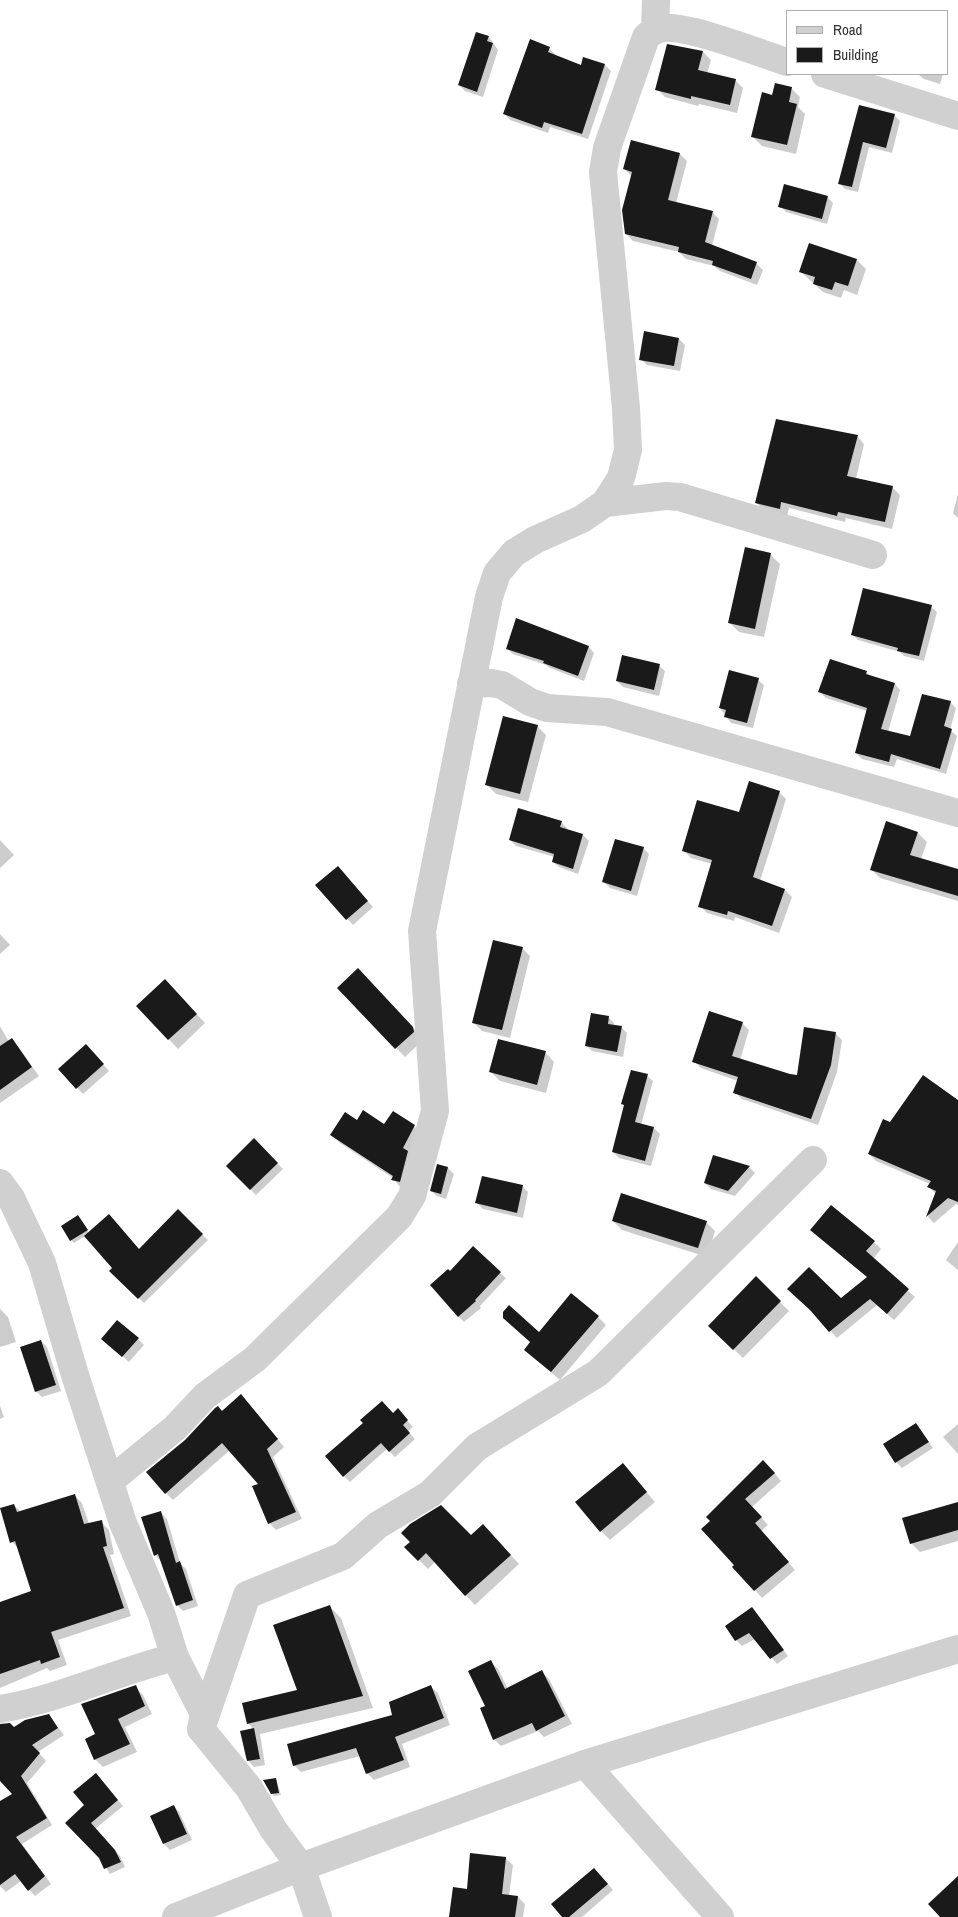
<!DOCTYPE html>
<html>
<head>
<meta charset="utf-8">
<style>
	body { margin:0 }
	#map { position:relative; width:958px; height:1917px; overflow:hidden; background:#fff; font-family:"Archivo Narrow",sans-serif }
	canvas { display:block }
	.legend { position:absolute; left:786px; top:10px; width:162px; height:65px; box-sizing:border-box; background:#fff; border:1px solid #adadad; margin:0; padding:6px 9px; list-style:none; font-size:15px; color:#333 }
	.legend li { display:flex; align-items:center; gap:10px; height:25px }
	.legend b { width:25px; border:1px solid #adadad }
</style>
</head>
<body>
<div id="map">
<canvas width="958" height="1917"></canvas>
<ul class="legend">
<li><b style="height:6px;background:#d0d0d0"></b>Road</li>
<li><b style="height:14px;background:#1a1a1a"></b>Building</li>
</ul>
</div>
<script>
const ctx = document.querySelector('canvas').getContext('2d');
ctx.lineJoin = 'round';
function fill(path, color) { ctx.fillStyle = color; ctx.fill(path, 'evenodd'); }
function stroke(path, color, width, dash) { ctx.strokeStyle = color; ctx.lineWidth = width; ctx.lineCap = dash ? 'butt' : 'round'; ctx.setLineDash(dash || []); ctx.stroke(path); }
const shadow = new Path2D(`
	M476,33L489,37L498,50L483,97L465,91L459,85Z
	M549,48L555,54L554,56L582,67L584,59L605,65L611,71L588,139L550,127L548,133L510,120L505,114Z
	M703,52L711,60L707,74L735,80L743,88L737,113L699,104L698,106L665,97L657,89Z
	M918,74H943L940,84L924,79Z
	M791,88L800,97L798,107L805,114L796,154L762,146L753,137L773,96Z
	M860,106L894,115L900,121L892,153L869,147L858,192L845,189L839,183Z
	M680,154L687,161L676,203L712,212L719,219L712,246L756,263L763,270L757,285L720,271L714,266L686,259L679,252L633,241L626,234L631,176L625,169Z
	M827,197L833,203L827,224L786,212L780,206Z
	M810,245L857,260L866,269L857,295L844,290L841,298L823,292L801,272Z
	M645,333L679,339L685,345L680,371L647,365L641,359Z
	M857,436L864,444L856,479L892,487L900,495L892,529L846,518L845,522L789,508L787,516L764,510L756,503Z
	M958,494V518L953,513Z
	M746,549L771,555L780,564L764,637L739,632L730,623Z
	M931,607L937,612L924,661L904,656L900,652L858,640L852,634Z
	M517,620L589,647L594,653L584,681L550,668L546,665L513,654L507,648Z
	M659,666L665,671L659,696L623,687L617,681Z
	M866,672L871,677L895,684L900,690L888,732L911,738L950,702L956,708L950,730L957,736L946,774L897,759L894,767L862,759L856,753L867,711L826,698L820,692Z
	M758,680L764,685L753,728L731,723L720,708Z
	M537,726L546,735L528,802L496,794L487,785Z
	M779,792L786,799L760,881L785,890L792,897L779,933L735,917L734,921L707,913L700,906L712,864L691,858L684,851L740,814Z
	M561,822L567,828L566,830L583,835L589,841L578,874L559,867L553,862L555,857L516,846L510,840Z
	M918,833L927,842L921,859L958,870V901L880,878L871,869Z
	M0,840L14,855L0,868Z
	M643,848L649,854L637,896L610,888L604,882Z
	M343,873L373,907L353,925L317,885Z
	M0,934L10,945L0,954Z
	M522,948L530,956L510,1038L482,1031L474,1023Z
	M367,979L422,1037V1041L405,1057L339,988Z
	M174,990L205,1023L178,1049L138,1006Z
	M608,1017L614,1023V1026L621,1027L627,1033L623,1057L592,1051L586,1045Z
	M742,1023L749,1030L740,1060L798,1077L835,1033L842,1040L837,1072L818,1125L742,1099L735,1092L738,1081L701,1068L694,1061Z
	M0,1026L9,1042L11,1040L19,1048L39,1076L0,1103Z
	M92,1052L109,1071L83,1094L60,1070Z
	M545,1052L554,1062L546,1093L500,1081L491,1072Z
	M647,1076L653,1081L641,1125L654,1128L660,1134L651,1166L619,1158L613,1152Z
	M958,1102V1205L956,1204L934,1223L928,1217L936,1194L929,1187L930,1184L876,1161L869,1154L890,1123Z
	M385,1126H414L422,1134L400,1187L393,1178L340,1143L332,1135Z
	M254,1140L283,1169L256,1195L227,1166Z
	M714,1156L750,1168L755,1173L735,1196L711,1189L705,1183Z
	M438,1166L448,1168L454,1174L446,1199L437,1196L431,1191Z
	M523,1187L528,1192L523,1218L483,1209L477,1203Z
	M178,1211L208,1240L144,1303L111,1271L114,1268L85,1236L74,1243L71,1240L78,1216L89,1233L139,1250Z
	M613,1221L706,1222L715,1231L707,1257L622,1230Z
	M819,1237L874,1242L881,1249L873,1259L915,1297L894,1320L877,1305L837,1338L814,1313L841,1300L868,1277Z
	M958,1242V1270L946,1260Z
	M450,1272L500,1273L506,1278L480,1306L481,1308L464,1322L458,1316Z
	M756,1278L789,1311L743,1358L710,1326Z
	M0,1309L8,1317L16,1342L0,1347Z
	M598,1317L606,1325L560,1380L534,1358L539,1333Z
	M138,1339L144,1345L129,1362L109,1344Z
	M41,1341L47,1347L61,1391L42,1397L36,1391Z
	M241,1395L284,1447L273,1457L302,1519L276,1530L269,1523L260,1484L230,1450L173,1500L166,1493L186,1441Z
	M0,1406L4,1417L0,1419Z
	M393,1414L403,1416L413,1427L408,1431L415,1439L395,1457L387,1449L350,1482L344,1476L364,1423Z
	M958,1424V1454L943,1437Z
	M916,1425L933,1448L902,1468L896,1462Z
	M771,1469L781,1481L752,1507L768,1525L761,1531L795,1570L762,1598L702,1529Z
	M631,1474L655,1502L610,1540L601,1531Z
	M74,1495L82,1503L89,1524L101,1522L109,1530L114,1554L110,1555L131,1616L58,1640L67,1665L50,1671L47,1668L0,1688V1603L33,1592L20,1550L12,1542L14,1505L21,1512Z
	M958,1503V1541L920,1552L911,1543Z
	M161,1513L167,1519L180,1563L186,1569L198,1606L183,1611L177,1605L161,1561L155,1555Z
	M492,1535L519,1564L475,1605L435,1562L428,1569L406,1547Z
	M329,1606L341,1618L373,1708L260,1734L265,1765L254,1767L246,1758L241,1732L254,1730L248,1723L298,1691Z
	M752,1608L788,1656L777,1664L755,1639L742,1646L736,1640Z
	M490,1661L498,1669L508,1689L542,1672L549,1679L572,1724L544,1737L538,1731L501,1746L494,1739L486,1707Z
	M135,1687L143,1695L152,1714L125,1727L137,1752L103,1767L95,1759L97,1735Z
	M431,1687L438,1693L450,1725L402,1744L410,1767L374,1780L367,1773L360,1756L301,1772L294,1765L393,1716Z
	M48,1715L64,1735L38,1752L46,1761L27,1783L52,1825L22,1844L51,1884L35,1896L21,1881L6,1892L0,1886V1803L14,1794L0,1779V1725L14,1729Z
	M276,1779L281,1795L274,1796L272,1793Z
	M101,1780L123,1806L95,1829L120,1856L125,1867L110,1874L100,1858L85,1805Z
	M174,1806L179,1812L192,1840L170,1850L164,1844L151,1816Z
	M505,1858L513,1865L509,1896L518,1897L525,1904L523,1917H446L450,1916L468,1890Z
	M600,1875L613,1890L582,1917H563Z`);
const building = new Path2D(`
	M476,32L489,36L487,41L493,43L477,92L458,85Z
	M530,39L550,47L548,52L581,65L583,57L605,64L582,134L544,122L542,128L503,114Z
	M667,44L703,51L698,70L736,79L730,105L691,96V99L655,90Z
	M775,83L792,87L789,102L797,104L787,145L751,137L762,92L772,95Z
	M859,105L895,114L886,148L863,142L852,187L838,184Z
	M631,140L680,153L668,200L713,211L705,242L757,262L751,279L712,265L713,261L678,252L679,247L625,234L622,210L632,172L623,169Z
	M784,184L828,196L822,219L778,207Z
	M809,243L857,259L848,286L835,282L832,290L813,284L815,277L799,272Z
	M644,331L679,338L674,366L639,360Z
	M776,419L858,435L847,476L893,486L885,522L838,512L837,516L781,502L780,509L755,503Z
	M745,547L771,553L755,629L728,623Z
	M863,588L932,605L919,656L897,651L898,648L851,635Z
	M516,618L589,646L578,676L543,663L544,661L506,649Z
	M622,655L660,664L654,690L616,681Z
	M830,659L867,671L866,674L895,683L881,729L910,736L922,694L951,701L944,726L952,729L940,769L891,754L889,762L855,753L867,708L818,692Z
	M729,670L759,678L747,723L724,717L726,710L719,708Z
	M503,716L538,725L520,794L485,785Z
	M749,781L780,791L753,877L785,889L772,926L728,911L727,915L698,907L712,860L682,851L697,800L739,812Z
	M518,808L562,821L560,827L583,834L573,869L552,862L554,854L509,840Z
	M886,821L918,832L910,855L958,869V896L870,870Z
	M615,839L644,847L631,891L602,882Z
	M338,866L368,901L346,920L315,885Z
	M493,940L523,947L502,1030L472,1023Z
	M358,968L413,1027L414,1032L395,1049L337,988Z
	M165,979L197,1014L168,1040L136,1006Z
	M709,1011L743,1022L732,1056L790,1074L797,1075L804,1027L836,1032L831,1065L811,1119L733,1093L738,1077L692,1062Z
	M591,1013L609,1016L608,1024L622,1026L617,1052L585,1046Z
	M12,1038L32,1067L0,1090V1046Z
	M498,1039L546,1051L537,1085L489,1072Z
	M86,1044L104,1064L76,1089L58,1069Z
	M631,1070L648,1074L635,1122L654,1127L645,1161L612,1152L624,1105L621,1104Z
	M923,1075L958,1100V1202L948,1198L926,1217L936,1191L927,1187L931,1181L868,1154L883,1119L890,1122Z
	M363,1110L384,1124L393,1111L415,1125L403,1148L408,1151L400,1182L391,1180L393,1176L330,1135L345,1112L357,1120Z
	M254,1138L278,1163L250,1190L226,1166Z
	M713,1155L750,1166L728,1191L704,1183Z
	M437,1164L448,1167L441,1194L430,1191Z
	M482,1176L523,1185L517,1213L475,1203Z
	M621,1193L707,1221L698,1248L612,1221Z
	M831,1205L875,1241L866,1251L909,1289L887,1314L870,1299L829,1332L810,1310L787,1289L809,1267L841,1298L867,1277L810,1230Z
	M178,1209L203,1234L138,1299L109,1271L112,1268L84,1236L109,1214L139,1249Z
	M78,1215L88,1230L70,1241L61,1226Z
	M473,1246L501,1272L475,1300L476,1301L458,1317L430,1285L448,1269L450,1271Z
	M756,1276L781,1301L733,1350L708,1326Z
	M571,1293L599,1316L551,1372L524,1350L530,1342L503,1318V1312L509,1305L539,1332Z
	M117,1320L139,1338L122,1357L101,1339Z
	M41,1340L56,1385L35,1392L20,1347Z
	M241,1394L278,1439L267,1449L296,1512L268,1524L252,1486L258,1484L222,1443L165,1494L146,1472L185,1440L215,1408L218,1406L222,1411Z
	M382,1401L393,1413L398,1408L408,1420L403,1425L410,1433L389,1452L381,1443L343,1477L325,1456L363,1423L360,1420Z
	M916,1423L929,1442L895,1463L883,1444Z
	M763,1460L775,1473L745,1499L762,1517L755,1523L789,1562L754,1591L732,1567L734,1565L701,1529L710,1521L706,1517Z
	M623,1463L647,1492L600,1532L575,1502Z
	M75,1494L84,1524L102,1520L107,1546L103,1547L124,1608L51,1632L60,1657L41,1664L40,1660L0,1674V1602L31,1591L15,1541L10,1543L0,1508L14,1504L17,1512Z
	M958,1502V1530L910,1544L902,1518Z
	M441,1505L471,1535L483,1524L511,1555L465,1596L426,1553L418,1561L404,1547L410,1542L401,1533L410,1524Z
	M161,1511L176,1563L180,1561L193,1600L176,1606L158,1554L154,1556L141,1517Z
	M330,1605L363,1696L247,1724L242,1703L297,1690L273,1625Z
	M752,1607L784,1650L770,1659L749,1633L735,1641L725,1626Z
	M491,1660L505,1689L542,1670L565,1716L536,1731L532,1723L493,1740L480,1708L485,1706L468,1671Z
	M136,1685L145,1706L118,1719L130,1744L94,1760L85,1739L95,1734L81,1704Z
	M431,1685L444,1718L395,1737L404,1760L366,1774L356,1748L293,1766L287,1744L392,1715L389,1702Z
	M49,1714L58,1728L32,1745L40,1753L21,1776L47,1818L16,1837L45,1876L28,1891L15,1874L0,1885V1801L12,1794L0,1781V1724L10,1723L14,1727L25,1720Z
	M254,1728L260,1759L247,1761L240,1731Z
	M96,1773L118,1800L91,1823L115,1850L121,1862L104,1869L99,1858L65,1823L84,1805L73,1792Z
	M276,1778L279,1793L271,1794L263,1780Z
	M174,1805L187,1834L163,1844L150,1816Z
	M470,1853L506,1857L502,1894L518,1896L515,1917H449L453,1887L467,1889Z
	M594,1868L608,1884L569,1917H562L551,1904Z
	M958,1876V1917H940L928,1904Z`);
const minor = new Path2D(`
	M655,29L656,0
	M825,74L958,116
	M605,503L666,496L680,497L873,555
	M471,684L491,683L502,685L530,702L547,708L607,712L958,813
	M0,1183L11,1198L42,1263L75,1375L123,1523L161,1613L175,1657L204,1714L201,1729L249,1788L273,1829L301,1867L318,1917
	M110,1481L175,1428L205,1396L255,1359L399,1217L412,1196L435,1111L422,931L489,597L497,573L514,553L535,540L582,519L605,503L621,478L628,450L626,408L603,172L607,148L646,37C652,32 656,29 663,28C688,25 759,53 787,62
	M0,1709C60,1699 116,1672 175,1657
	M201,1729L247,1595L343,1556L378,1525L430,1494L477,1447L598,1373L813,1160
	M585,1764L720,1917
	M176,1917L301,1867L585,1764L958,1649`);
fill(shadow, '#0003');
fill(building, '#1a1a1a');
stroke(minor, '#d0d0d0', 28);
</script>
</body>
</html>
